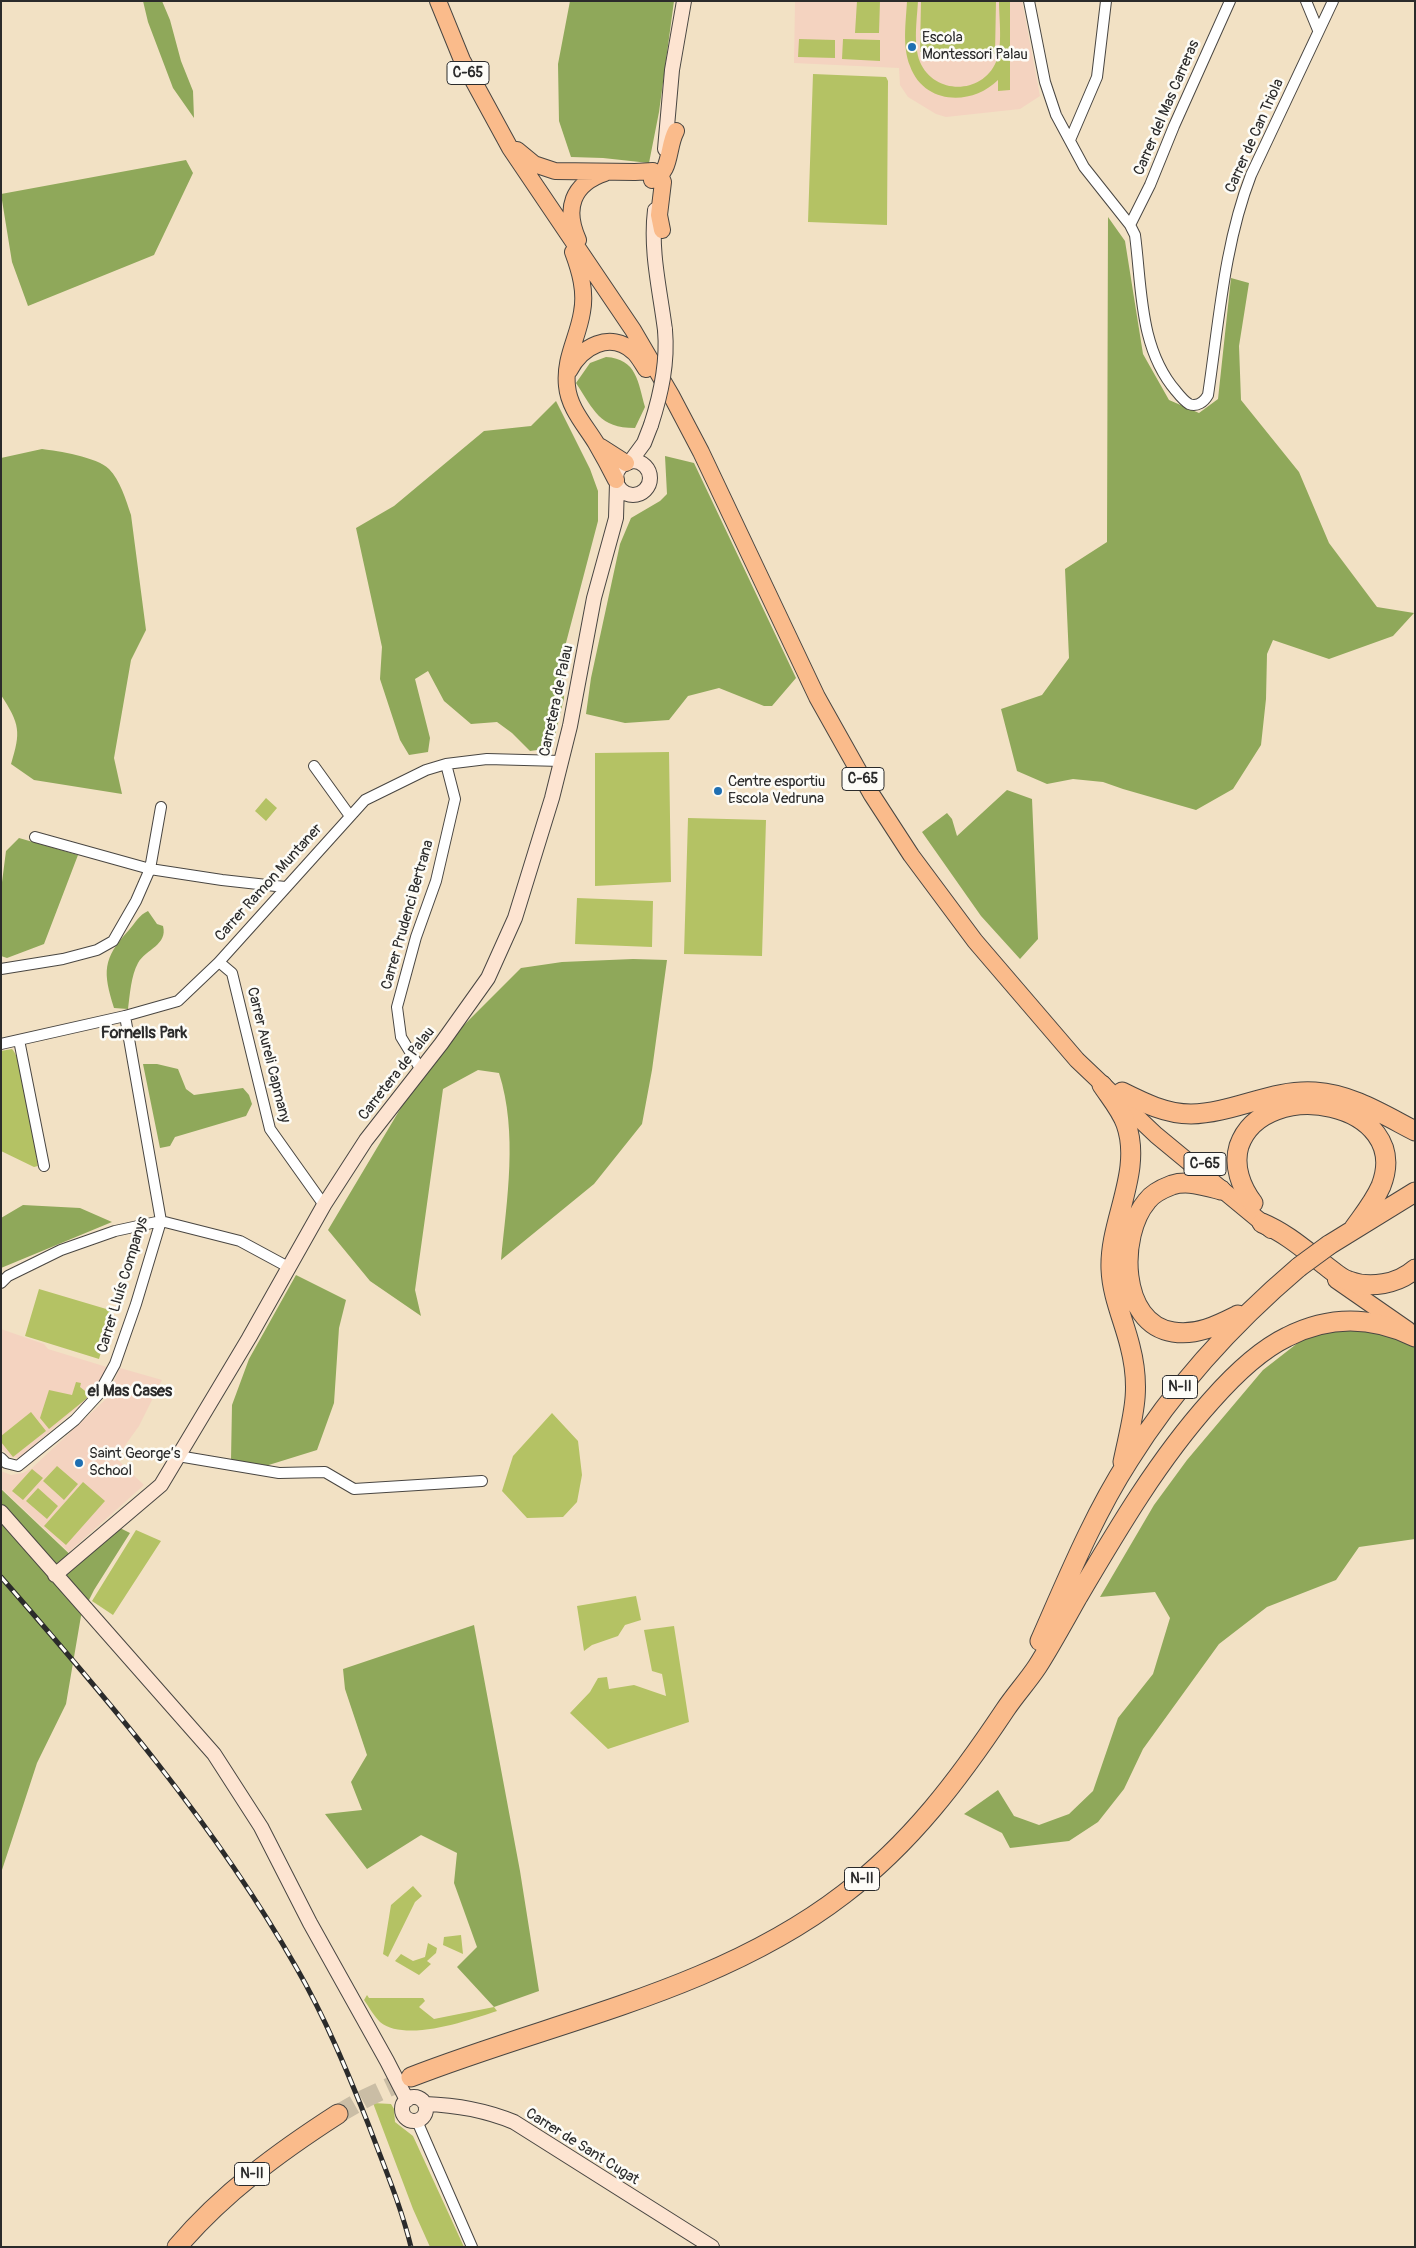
<!DOCTYPE html>
<html>
<head>
<meta charset="utf-8">
<style>
	body { margin:0 }
	#map { position:relative; width:1416px; height:2248px; overflow:hidden; background:#f2e1c4; font-family:Pangolin,sans-serif }
	canvas { display:block }
	.frame { position:absolute; inset:0; border:2px solid #2b2b2b; pointer-events:none }
</style>
</head>
<body>
<div id="map">
<canvas width="1416" height="2248"></canvas>
<div class="frame"></div>
</div>
<script>
const ctx = document.querySelector('canvas').getContext('2d');
ctx.lineJoin = 'round';
function fill(path, color) { ctx.fillStyle = color; ctx.fill(path, 'evenodd'); }
function stroke(path, color, width, dash) { ctx.strokeStyle = color; ctx.lineWidth = width; ctx.lineCap = dash ? 'butt' : 'round'; ctx.setLineDash(dash || []); ctx.stroke(path); }
function drawText(font, color, halo, rows, align = 'center') {
  ctx.font = font + ' Pangolin,sans-serif'; ctx.lineWidth = 5; ctx.setLineDash([]); ctx.textBaseline = 'middle'; ctx.strokeStyle = halo; ctx.fillStyle = color; for (const [text, x, y, turn = 0] of rows) {
    ctx.save(); ctx.translate(x, y); ctx.rotate((+turn || 0) * Math.PI / 180); ctx.textAlign = isNaN(turn) ? turn : align; if (halo) ctx.strokeText(text, 0, 0); ctx.fillText(text, 0, 0); ctx.restore();
  }
}
const built = new Path2D(`
	M795,1H1022L1040,96L1020,109L946,117L936,114L908,97L900,85L899,68L794,63Z
	M1,1329L44,1344L48,1349L110,1368L87,1399L19,1458L11,1457L1,1448Z
	M120,1368L162,1380L139,1426L116,1458L144,1485L69,1552L1,1488V1471L11,1475L23,1473L32,1468L106,1399Z`);
const green = new Path2D(`
	M857,1H880L879,33H855Z
	M907,1H918C917,20 913,44 920,62C934,95 982,95 996,62C1003,45 999,20 999,1H1010V90L998,91V80C972,106 924,105 910,66C902,46 906,22 907,1Z
	M921,1H996L995,54L920,52Z
	M799,39L835,40V58L798,57Z
	M843,39L880,40V61L842,59Z
	M813,74L886,77L888,81L887,225L808,222Z
	M669,752L671,882L595,886V753Z
	M266,798L277,808L266,821L255,811Z
	M688,818L766,820L762,956L684,954Z
	M577,898L653,901L652,947L575,944Z
	M12,1049C24,1060 35,1145 38,1166L34,1167L1,1151V1051Z
	M39,1289L113,1311L99,1359L25,1336Z
	M76,1382L81,1383L80,1387L89,1394L86,1399L49,1429L40,1418L49,1390L72,1395Z
	M31,1412L46,1431L13,1457L1,1442V1436Z
	M552,1413L578,1441L582,1475L577,1502L563,1517L527,1518L502,1491L513,1456Z
	M57,1466L78,1484L64,1500L43,1481Z
	M32,1469L43,1478L23,1500L12,1491Z
	M83,1482L105,1501L66,1545L44,1526Z
	M38,1488L58,1506L47,1519L26,1501Z
	M136,1530L161,1541L113,1615L92,1601Z
	M636,1596L641,1620L625,1625L618,1636L592,1645L584,1651L577,1606Z
	M674,1626L689,1722L608,1749L570,1713L590,1692L598,1678L607,1677L609,1689L634,1685L666,1696L662,1674L652,1671L644,1630Z
	M413,1886L422,1896L415,1902L388,1957L383,1954L391,1905Z
	M461,1935L463,1954L443,1945L444,1937Z
	M428,1943L437,1948L436,1953L427,1961L431,1964L419,1975L395,1961L401,1954L413,1961L425,1957Z
	M367,1995L369,1998H423L425,2001L419,2007L434,2019L494,2007L497,2011C469,2020 406,2043 380,2022C374,2016 369,2007 364,2000Z
	M373,2103L391,2104L394,2109L395,2122L413,2136L464,2247H430L413,2209Z`);
const forest = new Path2D(`
	M143,1H162L170,20L181,61L193,91L194,118L173,88L148,22Z
	M570,1H674L659,112L649,163L603,158L571,157L559,121L558,64Z
	M186,160L193,173L154,255L28,306L12,262L1,194Z
	M1108,217L1125,241L1143,354L1169,400L1199,413L1218,399L1231,278L1249,283L1239,346L1241,400L1299,472L1329,543L1377,607L1414,613L1393,636L1329,659L1273,640L1267,654L1266,699L1261,745L1233,789L1196,810L1123,789L1103,782L1073,779L1047,784L1017,771L1001,709L1042,695L1069,658L1065,569L1107,542Z
	M606,357C637,359 638,382 645,407L635,428C599,428 594,410 576,383L590,363Z
	M556,401L590,469L598,491V521L562,658L564,698L552,748L530,751L512,733L497,722L471,724L444,701L428,671L415,679L430,738L428,752L409,755L400,740L380,679L382,647L356,528L394,506L484,431L531,426Z
	M42,449C58,451 97,457 109,469C120,480 126,500 131,515L146,630L131,660L114,758L122,794L34,780L11,764C21,732 20,724 1,695V458Z
	M665,456L694,463L796,678L772,706H764L719,688L688,696L669,720L625,723L586,714L591,678L620,544L631,518L660,501L667,494Z
	M1007,790L1032,799L1038,939L1020,959L981,916L922,832L947,813L952,819L957,836Z
	M19,838L78,855L44,944L7,958L1,956V890L6,851Z
	M148,911L157,924L163,926C168,945 146,949 138,963C131,976 130,994 128,1009L114,1008C103,972 102,959 129,930C136,922 139,915 148,911Z
	M633,959L667,960L652,1070L642,1124L594,1184L501,1260C507,1199 518,1133 499,1073L478,1070L443,1089L415,1290L421,1316L370,1281L328,1230L430,1059L521,968L562,962Z
	M143,1064H157L178,1069L186,1089L194,1095L243,1088L249,1095L252,1104L246,1116L175,1137L170,1146L160,1148Z
	M23,1205L80,1208L112,1222L1,1268V1218Z
	M296,1275L346,1300L339,1328L334,1403L317,1450L259,1468L231,1460L232,1405L249,1359Z
	M1339,1330L1381,1332L1415,1345V1539L1359,1547L1336,1580L1267,1607L1219,1644L1143,1749L1124,1789L1098,1822L1069,1841L1010,1848L1002,1833L964,1814L998,1790L1014,1816L1039,1825L1069,1814L1093,1791L1118,1718L1153,1674L1170,1618L1155,1592L1100,1597L1154,1505L1187,1460L1263,1370L1308,1335Z
	M1,1489L79,1563L118,1527L130,1533L94,1590L81,1616L66,1704L37,1763L1,1873Z
	M474,1625L520,1871L539,1991L494,2007L457,1967L477,1947L454,1883L457,1853L421,1835L367,1869L325,1814L362,1810L351,1782L367,1755L345,1689L343,1669Z`);
const highwayTunnel = new Path2D(`
	M338,2114L366,2098L411,2077`);
const street = new Path2D(`
	M1029,1L1045,82L1056,115L1084,167L1130,225L1135,235C1142,288 1139,348 1176,391C1180,396 1184,401 1189,404C1197,407 1204,402 1208,395C1219,322 1224,245 1251,175L1333,1
	M1306,1L1318,30
	M1070,140L1097,77L1106,1
	M1130,225L1150,185L1174,126L1230,1
	M314,766L350,816
	M35,837L150,869L222,880L285,887
	M219,962L232,973L270,1129L324,1205
	M1,969L63,959L97,950L113,941L136,901L150,869L161,807
	M19,1040L44,1166
	M1,1044L125,1016L178,1001L219,962L365,800L426,770L446,764L487,759L561,761
	M421,1070L401,1037L397,1007L416,937L436,881L455,799L446,764
	M1,1283L8,1276L61,1250L115,1231L161,1221L240,1241L290,1268
	M178,1456L279,1473L325,1472L354,1489L482,1481
	M1,1458L6,1463L18,1466L75,1420L98,1395L115,1364L136,1304L161,1221L125,1016
	M417,2121L472,2247`);
const secondary = new Path2D(`
	M665,149L672,70L684,1
	M655,210C650,251 660,290 665,330
	M616 478a17 17 0 1 1 34 0a17 17 0 1 1-34 0Z
	M630,462L644,443L651,425
	M1,1512L214,1754L261,1827L310,1923L387,2061L407,2100
	M55,1575L161,1485L249,1338L324,1205L366,1140L441,1044L488,978L515,918L552,798L570,726L594,598L616,518L617,483
	M402 2109a12 12 0 1 1 24 0a12 12 0 1 1-24 0Z
	M425,2104C457,2105 485,2110 514,2122L712,2247`);
const primary = new Path2D(`
	M438,1L462,60L510,148L633,330L671,395L701,452L817,697L872,795L911,855L975,941L1077,1060L1156,1135L1271,1230
	M517,150L534,164L555,171L635,172L653,171L660,175L663,182L659,215L662,230
	M652,180C672,173 667,147 676,131
	M578,240C564,209 572,184 605,173
	M573,252C580,271 586,291 582,312C578,338 564,358 567,386C569,408 585,425 596,443C603,455 610,468 616,480
	M569,371C581,347 610,330 634,352C639,357 642,363 646,369
	M601,447L626,463
	M1336,1280L1408,1330`);
const highway = new Path2D(`
	M1102,1085C1110,1097 1121,1110 1126,1124C1143,1172 1109,1221 1111,1269C1112,1296 1124,1321 1130,1346C1142,1392 1132,1418 1123,1462
	M1122,1092C1144,1103 1166,1114 1191,1114C1234,1113 1272,1089 1315,1092C1351,1094 1384,1115 1415,1131
	M1221,1190C1206,1186 1188,1180 1172,1185C1164,1188 1152,1194 1147,1201C1118,1235 1119,1324 1173,1332C1197,1336 1218,1325 1238,1315
	M1253,1203C1241,1187 1233,1166 1239,1146C1264,1074 1414,1102 1381,1186C1374,1202 1364,1214 1354,1228
	M1262,1223C1286,1233 1305,1250 1326,1266C1333,1271 1341,1279 1349,1281C1370,1289 1398,1284 1415,1269
	M1329,1245L1415,1192
	M1040,1641C1067,1580 1093,1516 1129,1460C1176,1385 1232,1324 1299,1267
	M411,2077C557,2020 718,1991 844,1894C911,1843 959,1779 1005,1710C1015,1695 1027,1682 1037,1667C1051,1645 1064,1621 1077,1598C1117,1530 1158,1460 1211,1401C1233,1376 1258,1351 1287,1337C1330,1315 1372,1316 1415,1337
	M177,2247C223,2193 279,2152 338,2114`);
const rail = new Path2D(`
	M1,1577C109,1701 214,1823 296,1967C325,2017 348,2073 369,2126C384,2166 401,2206 411,2247`);
const secondaryBridge = new Path2D(`
	M651,425C661,394 668,363 665,330`);
const highwayBridge = new Path2D(`
	M1299,1267L1329,1245`);
const markers = [
	[912,47,5,"#1f6fb2"],
	[718,791,5,"#1f6fb2"],
	[79,1463,5,"#1f6fb2"]
];
const shields = [
	[468,73,42],
	[863,779,42],
	[1205,1164,42],
	[1180,1387,35],
	[862,1879,35],
	[252,2174,35]
];
const shieldNames = [
	["C-65",468,73],
	["C-65",863,779],
	["C-65",1205,1164],
	["N-II",1180,1387],
	["N-II",862,1879],
	["N-II",252,2174]
];
const poiNames = [
	["Escola",922,38],
	["Montessori Palau",922,55],
	["Centre esportiu",728,782],
	["Escola Vedruna",728,799],
	["Saint George’s",89,1454],
	["School",89,1471]
];
const streetNames = [
	["Carrer del Mas Carreras",1167,108,-67],
	["Carrer de Can Triola",1255,136,-66],
	["Carretera de Palau",557,701,-78],
	["Carrer Ramon Muntaner",269,883,-48],
	["Carrer Prudenci Bertrana",408,915,-74],
	["Carrer Aureli Capmany",268,1055,76],
	["Carretera de Palau",397,1074,-52],
	["Carrer Lluís Companys",123,1285,-73],
	["Carrer de Sant Cugat",582,2147,32]
];
const neighbourhoodNames = [
	["Fornells Park",144,1034],
	["el Mas Cases",130,1392]
];
fill(built, '#f4d3c0');
fill(green, '#b4c264');
fill(forest, '#8fa85a');
stroke(highwayTunnel, '#cabda5', 19, [19, 9]);
stroke(street, '#494642', 12);
stroke(secondary, '#494642', 16);
stroke(primary, '#494642', 18);
stroke(highway, '#494642', 21);
stroke(street, '#fff', 10);
stroke(secondary, '#fde4d1', 14);
stroke(primary, '#fabb8b', 16);
stroke(highway, '#fabb8b', 19);
stroke(rail, '#2b2b2b', 5);
stroke(rail, '#fdfcf7', 3, [9]);
stroke(secondaryBridge, '#494642', 16, []);
stroke(highwayBridge, '#494642', 21, []);
stroke(secondaryBridge, '#fde4d1', 14);
stroke(highwayBridge, '#fabb8b', 19);
for (const [x, y, r, color] of markers) { const dot = new Path2D(); dot.arc(x, y, r, 0, 2 * Math.PI); ctx.fillStyle = color; ctx.fill(dot); stroke(dot, '#fdfcf7', 2); }
for (const [x, y, w] of shields) { const box = new Path2D(); box.roundRect(x - w / 2, y - 11.5, w, 23, 4); ctx.fillStyle = '#fdfcf7'; ctx.fill(box); stroke(box, '#2b2b2b', 1); }
drawText('bold 14px', '#2b2b2b', null, shieldNames);
drawText('15px', '#2b2b2b', '#fdfcf7', poiNames, 'left');
drawText('15px', '#2b2b2b', '#fdfcf7', streetNames);
drawText('bold 16px', '#2b2b2b', '#fdfcf7', neighbourhoodNames);
</script>
</body>
</html>
